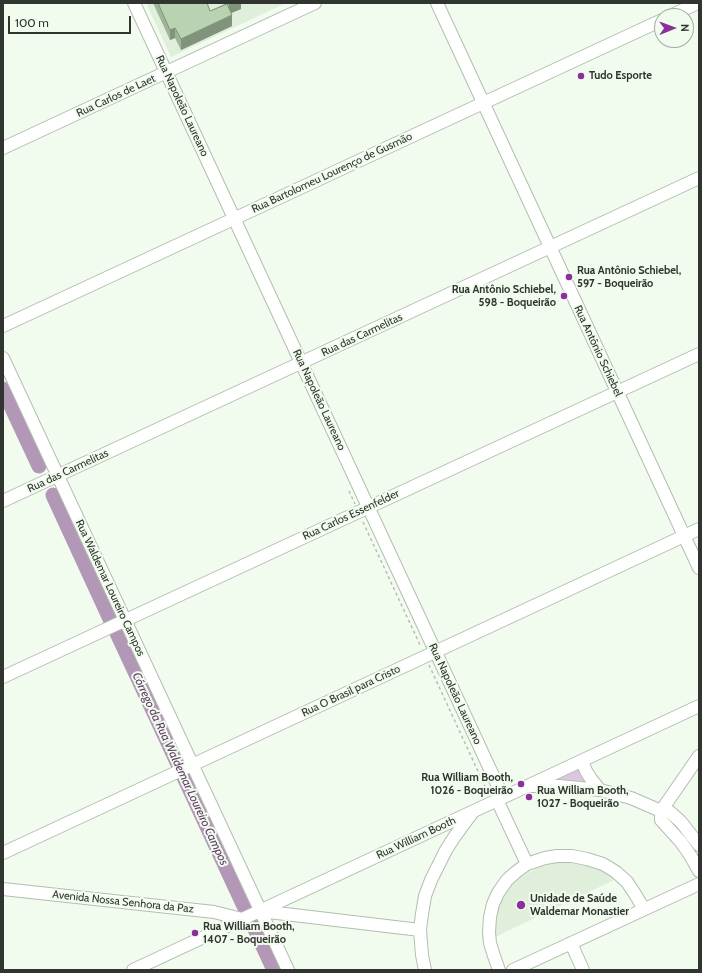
<!DOCTYPE html>
<html>
<head>
<meta charset="utf-8">
<style>
  body { margin:0 }
  #map { position:relative; width:702px; height:973px; overflow:hidden; background:#f1fbee; font-family:Cabin,sans-serif }
  canvas { display:block }
  .frame { position:absolute; inset:0; border:4px solid #313530; pointer-events:none }
  .north { position:absolute; left:654px; top:8px; width:40px; height:40px; box-sizing:border-box; background:#f1fbee; border:1px solid #a4aca2; border-radius:50%; rotate:89deg; font-size:11px; font-weight:700; line-height:16px; text-align:center; color:#313530 }
  .north::after { content:''; display:block; margin:auto; width:14px; height:18px; background:#8b2f9a; clip-path:polygon(50% 0,100% 100%,50% 72%,0 100%) }
  .scale { position:absolute; left:8px; top:16px; width:123px; height:18px; box-sizing:border-box; border:2px solid #313530; border-top:0; padding-left:5px; font-size:12px; line-height:14px; white-space:nowrap; color:#313530; -webkit-text-stroke:3px #f1fbee; paint-order:stroke }
</style>
</head>
<body>
<div id="map">
<canvas width="702" height="973"></canvas>
<div class="frame"></div>
<div class="north">N</div>
<div class="scale">100 m</div>
</div>
<script>
const context = document.querySelector('canvas').getContext('2d');
context.lineJoin = 'round';
function paint(path, color) { context.fillStyle = color; context.fill(path, 'evenodd'); }
const toPath = rows => new Path2D(rows.map(r => 'M' + r).join(''));
function strokePath(path, color, width, dash) { context.strokeStyle = color; context.lineWidth = width; context.lineCap = dash ? 'butt' : 'round'; context.setLineDash(dash || []); context.stroke(path); }
function label(font, color, halo, rows, align = 'center') {
  context.font = font + ' Cabin,sans-serif'; context.lineWidth = 4; context.setLineDash([]); context.textBaseline = 'middle'; context.strokeStyle = halo; context.fillStyle = color; for (const [text, x, y, turn = 0] of rows) {
    context.save(); context.translate(x, y); context.rotate((+turn || 0) * Math.PI / 180); context.textAlign = isNaN(turn) ? turn : align; if (halo) context.strokeText(text, 0, 0); context.fillText(text, 0, 0); context.restore();
  }
}
paint(toPath([
  [146,3,286,3,171,57],
  [570,862,583,864,597,868,605,872,616,879,493,938,493,925,500,899,508,888,518,879,530,872,542,866,556,863]
]), '#e0eedc');
paint(toPath([
  [580,768,590,784,548,782]
]), '#dcc7e0');
strokePath(toPath([
  [3,389,39,466],
  [53,495,111,621],
  [117,633,244,906],
  [254,927,274,970]
]), '#b297b6', 15);
const minor = toPath([
  [134,3,503,797],
  [437,3,699,568],
  [670,16,698,3],
  [3,148,315,3],
  [3,326,662,20],
  [3,358,288,970],
  [3,501,699,178],
  [3,677,699,354],
  [582,761,586,771,591,779,600,790],
  [531,786,559,786,600,790,631,798,661,811,670,812,681,822,699,845],
  [497,800,527,864],
  [661,811,661,820,681,842,690,855,699,871],
  [661,811,699,756],
  [3,853,699,529],
  [3,889,214,912,242,919],
  [260,911,420,930],
  [571,943,583,970],
  [133,970,699,706],
  [425,970,422,955,420,930,422,914,425,896,431,880,446,850,455,836,472,813],
  [499,970,494,956,490,943,489,932,490,917,493,904,498,893,507,880,516,872,527,864,545,858,557,856,572,856,587,859,603,864,616,872,627,882,635,894,644,909],
  [513,970,699,884]
]);
strokePath(minor, '#b4bdb1', 14);
strokePath(toPath([
  [349,491,355,504],
  [363,522,421,647],
  [429,665,488,793]
]), '#b5bdb3', 1.5, [3, 3]);
strokePath(minor, '#fff', 12);
paint(toPath([
  [153,3,211,3,207,5,210,11,225,4,224,3,241,3,241,9,231,13,232,26,181,50,175,38,170,40]
]), '#9fb598');
paint(toPath([
  [231,3,241,3,241,9,229,14,229,4],
  [232,15,232,26,181,50,181,39],
  [175,28,175,38,170,40,170,30]
]), '#82937c');
const building = toPath([
  [158,3,207,3,210,11,227,4,232,15,181,39,175,28,170,30,158,3]
]);
paint(building, '#b9d2b1');
strokePath(building, '#82937c', 1);
for (const [x, y, r, color] of [
  [581,76,4,"#8b2f9a"],
  [569,277,4,"#8b2f9a"],
  [564,296,4,"#8b2f9a"],
  [521,784,4,"#8b2f9a"],
  [529,797,4,"#8b2f9a"],
  [521,905,5,"#8b2f9a"],
  [195,933,4,"#8b2f9a"]
]) { const dot = new Path2D(); dot.arc(x, y, r, 0, 2 * Math.PI); context.fillStyle = color; context.fill(dot); strokePath(dot, '#f1fbee', 1.5); }
label('bold 11px', '#313530', '#f1fbee', [
  ["Tudo Esporte",589,76],
  ["Rua Antônio Schiebel,",577,271],
  ["597 - Boqueirão",577,284],
  ["Rua Antônio Schiebel,",556,290,"right"],
  ["598 - Boqueirão",556,303,"right"],
  ["Rua William Booth,",513,778,"right"],
  ["1026 - Boqueirão",513,791,"right"],
  ["Rua William Booth,",537,791],
  ["1027 - Boqueirão",537,804],
  ["Unidade de Saúde",530,899],
  ["Waldemar Monastier",530,912],
  ["Rua William Booth,",203,927],
  ["1407 - Boqueirão",203,940]
], 'left');
label('11px', '#313530', '#f1fbee', [
  ["Rua Carlos de Laet",116,96,-25],
  ["Rua Napoleão Laureano",182,106,65],
  ["Rua Bartolomeu Lourenço de Gusmão",332,173,-25],
  ["Rua das Carmelitas",362,335,-25],
  ["Rua Antônio Schiebel",598,351,65],
  ["Rua Napoleão Laureano",319,400,65],
  ["Rua das Carmelitas",68,471,-25],
  ["Rua Carlos Essenfelder",351,515,-25],
  ["Rua Waldemar Loureiro Campos",110,588,65],
  ["Rua O Brasil para Cristo",351,691,-25],
  ["Rua Napoleão Laureano",455,694,65],
  ["Rua William Booth",416,838,-25],
  ["Avenida Nossa Senhora da Paz",123,902,6]
]);
label('italic 12px', '#623d68', '#f1fbee', [
  ["Córrego da Rua Waldemar Loureiro Campos",180,769,65]
]);
</script>
</body>
</html>
